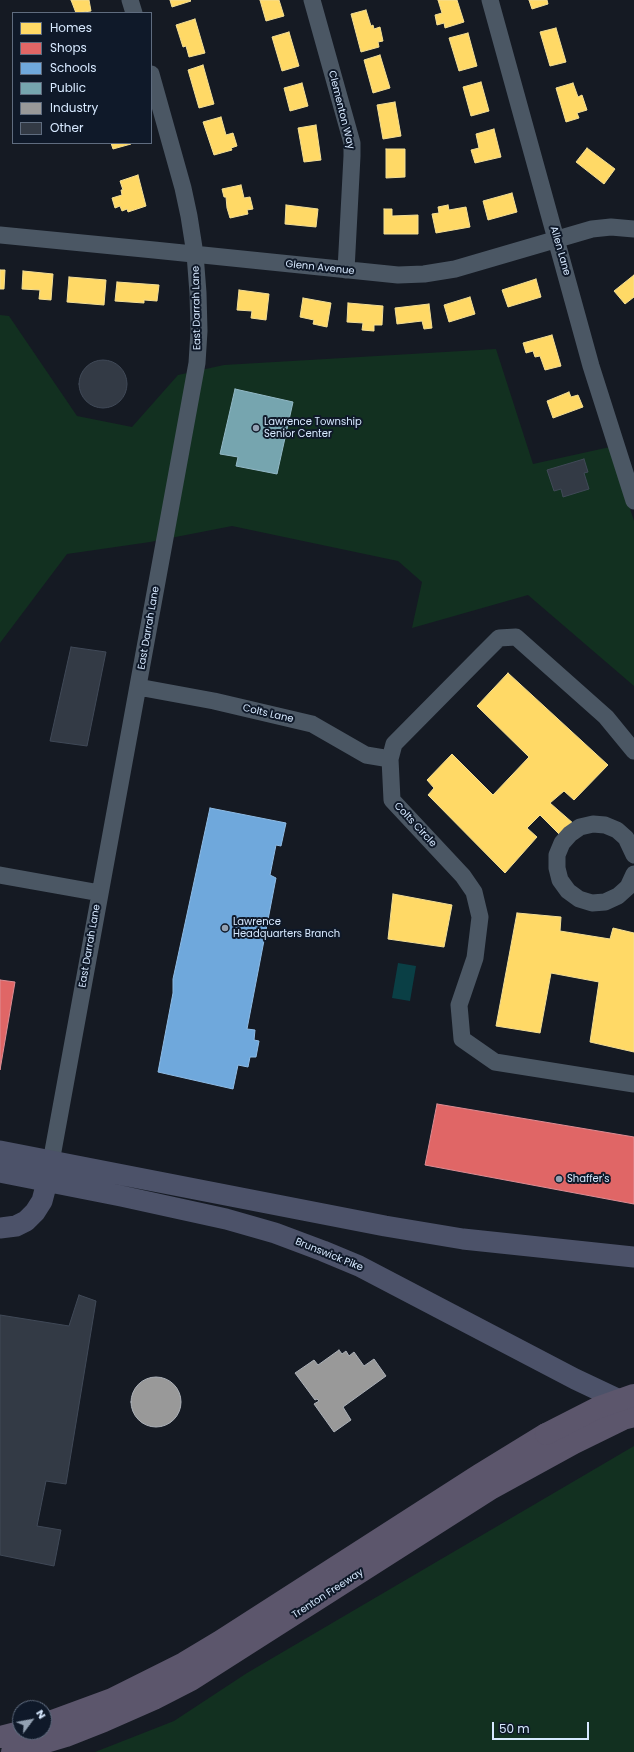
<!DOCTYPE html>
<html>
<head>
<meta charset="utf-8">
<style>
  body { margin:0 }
  #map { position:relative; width:634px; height:1752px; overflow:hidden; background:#151a23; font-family:Poppins,sans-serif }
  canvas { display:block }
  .legend { position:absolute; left:12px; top:12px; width:140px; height:132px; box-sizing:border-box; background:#0f1929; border:1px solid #5f6c7f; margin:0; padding:5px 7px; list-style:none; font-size:12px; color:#d7e9ff }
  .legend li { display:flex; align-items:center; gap:8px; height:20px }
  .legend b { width:20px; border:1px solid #5f6c7f }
  .north { position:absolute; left:12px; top:1700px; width:40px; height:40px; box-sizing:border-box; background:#0f1929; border:1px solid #5f6c7f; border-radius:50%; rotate:58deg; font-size:11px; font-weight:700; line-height:16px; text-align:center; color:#d7e9ff }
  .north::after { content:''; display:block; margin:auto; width:14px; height:18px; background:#93a1b2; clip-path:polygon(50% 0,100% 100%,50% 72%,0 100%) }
  .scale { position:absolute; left:492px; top:1722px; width:97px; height:18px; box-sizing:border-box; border:2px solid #d7e9ff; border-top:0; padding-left:5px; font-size:12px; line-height:14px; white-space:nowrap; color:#d7e9ff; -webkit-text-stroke:3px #0f1929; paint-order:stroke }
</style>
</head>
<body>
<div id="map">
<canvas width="634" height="1752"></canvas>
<ul class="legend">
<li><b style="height:11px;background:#ffd966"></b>Homes</li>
<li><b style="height:11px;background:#e06666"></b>Shops</li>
<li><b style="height:11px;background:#6fa8dc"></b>Schools</li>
<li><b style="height:11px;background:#76a5af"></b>Public</li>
<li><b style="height:11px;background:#999"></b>Industry</li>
<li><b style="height:11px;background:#333a45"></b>Other</li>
</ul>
<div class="north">N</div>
<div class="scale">50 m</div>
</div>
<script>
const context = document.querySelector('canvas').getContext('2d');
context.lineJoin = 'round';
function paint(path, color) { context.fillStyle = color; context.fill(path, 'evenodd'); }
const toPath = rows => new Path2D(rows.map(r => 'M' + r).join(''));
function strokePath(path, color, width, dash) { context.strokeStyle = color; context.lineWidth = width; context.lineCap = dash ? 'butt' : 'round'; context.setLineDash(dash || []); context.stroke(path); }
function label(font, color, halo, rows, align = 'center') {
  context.font = font + ' Poppins,sans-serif'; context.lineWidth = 4; context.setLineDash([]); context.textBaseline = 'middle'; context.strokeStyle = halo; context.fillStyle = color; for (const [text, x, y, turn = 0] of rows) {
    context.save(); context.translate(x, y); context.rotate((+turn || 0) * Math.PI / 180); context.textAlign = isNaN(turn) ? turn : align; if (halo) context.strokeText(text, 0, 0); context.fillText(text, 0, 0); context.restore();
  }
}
paint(toPath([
  [0,315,9,316,77,416,132,427,178,375,224,365,496,349,533,464,610,447,634,521,634,686,528,595,412,628,422,582,398,561,232,526,150,542,67,554,0,643],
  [634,1446,634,1752,95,1752,174,1721,247,1673]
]), '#123020');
paint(toPath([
  [398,963,416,966,410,1001,392,998]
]), '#0a3f45');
const homes = toPath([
  [71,0,89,0,91,11,76,13,71,0],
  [170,0,190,0,191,1,172,7,170,0],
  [260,0,279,0,284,16,266,21,260,0],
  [438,0,457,0,464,22,445,28,444,23,437,25,435,15,442,13,438,0],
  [529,0,547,0,548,4,532,9,529,0],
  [366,10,371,26,373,25,374,29,380,27,383,41,378,42,379,47,361,52,351,14,366,10],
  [195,19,205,53,189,57,186,46,183,47,176,25,195,19],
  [556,28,566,62,550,66,540,32,556,28],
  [289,32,299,66,282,71,272,37,289,32],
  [468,33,477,66,459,71,449,38,468,33],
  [380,55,390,88,373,93,364,60,380,55],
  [203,65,214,104,199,108,188,70,203,65],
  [481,82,489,111,471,116,463,87,481,82],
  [302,83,308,106,290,111,284,88,302,83],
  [573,83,578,97,582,95,587,110,577,113,579,118,566,122,556,88,573,83],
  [395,102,401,136,383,139,377,105,395,102],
  [221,117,226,135,233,133,237,146,231,148,232,150,214,155,203,122,221,117],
  [316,125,321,160,304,162,298,128,316,125],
  [494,129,501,157,475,163,471,150,479,148,476,134,494,129],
  [111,143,131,143,131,144,113,149,111,143],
  [587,148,615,169,604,184,576,162,587,148],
  [386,149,405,149,405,177,386,178,386,149],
  [138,175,146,206,128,212,127,209,122,211,120,206,115,208,112,198,122,195,121,190,123,190,120,181,138,175],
  [241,185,244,198,250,197,253,209,247,210,248,214,230,218,227,208,226,197,224,197,222,189,241,185],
  [512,193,517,212,488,220,483,201,512,193],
  [286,205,318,209,316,227,285,224,286,205],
  [448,205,449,210,466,207,470,227,436,233,432,214,439,213,438,207,448,205],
  [384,209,392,209,392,216,418,215,418,234,384,234,384,209],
  [0,270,5,270,4,289,0,289,0,270],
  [23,271,53,274,51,300,39,299,40,290,22,289,23,271],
  [634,275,634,297,625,304,614,291,634,275],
  [69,277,106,280,104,305,67,302,69,277],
  [536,279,541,297,508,307,502,290,536,279],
  [117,282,159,285,157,301,144,300,144,303,115,301,117,282],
  [239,290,269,294,266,320,251,318,252,311,237,310,239,290],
  [470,297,475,314,449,322,444,305,470,297],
  [303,298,331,303,327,327,313,324,314,320,300,317,303,298],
  [348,303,383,306,382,325,374,325,374,331,362,330,363,323,347,322,348,303],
  [429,304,432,328,424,329,422,321,397,324,395,308,429,304],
  [552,335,561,366,545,370,540,356,535,357,533,351,526,353,523,343,552,335],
  [569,392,571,397,578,395,583,407,553,418,547,401,569,392],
  [508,673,608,765,574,800,564,791,550,803,574,824,562,837,540,815,527,828,537,837,505,873,428,795,434,788,427,780,452,754,493,795,529,757,477,706,508,673],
  [393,894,452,905,444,947,388,939,393,894],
  [517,913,561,917,560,931,610,939,613,928,634,933,634,1052,590,1042,599,982,551,973,540,1033,496,1026,517,913]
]);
paint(homes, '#ffd966');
strokePath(homes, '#f3de94', 1);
const shops = toPath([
  [0,980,15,982,0,1070,0,980],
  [437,1104,634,1137,634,1204,425,1165,437,1104]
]);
paint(shops, '#e06666');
strokePath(shops, '#dd8d94', 1);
const schools = toPath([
  [210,808,286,823,281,846,276,845,270,875,276,878,247,1029,255,1030,254,1040,259,1041,256,1057,250,1057,248,1067,238,1065,233,1089,158,1072,173,993,173,979,210,808]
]);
paint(schools, '#6fa8dc');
strokePath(schools, '#8ebce6', 1);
const public = toPath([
  [235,389,293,402,277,474,236,466,238,457,220,454,235,389]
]);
paint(public, '#76a5af');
strokePath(public, '#93b9c7', 1);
const industry = toPath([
  [339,1350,342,1354,346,1351,349,1356,354,1352,364,1366,374,1359,386,1376,343,1407,351,1420,334,1432,314,1404,319,1401,317,1399,315,1400,295,1373,314,1360,318,1365,339,1350],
  '131 1402a25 25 0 1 1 50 0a25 25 0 1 1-50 0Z'
]);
paint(industry, '#999');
strokePath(industry, '#acb1b8', 1);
const building = toPath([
  '79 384a24 24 0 1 1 48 0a24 24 0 1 1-48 0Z',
  [584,459,588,472,584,473,589,489,563,497,561,489,554,491,547,470,584,459],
  [71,647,106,652,87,746,50,741,71,647],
  [79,1295,96,1301,66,1484,46,1481,37,1526,61,1530,54,1566,0,1555,0,1315,69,1326,79,1295]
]);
paint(building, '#333a45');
strokePath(building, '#404957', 1);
strokePath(toPath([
  [130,0,134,13],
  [312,0,352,143,352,156,346,270],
  [490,0,591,366,634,501],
  [0,235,154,250,398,275,424,274,455,269,592,229,611,227,634,229],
  [138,687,214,701,312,724,366,755,390,759],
  [634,751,606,717,516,637,499,638,482,655,394,744,390,759,392,800,463,876,474,892,480,917,475,958,459,1005,462,1039,495,1062,634,1084],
  [634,855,626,838,617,830,605,825,593,824,580,827,570,834,562,843,557,855,557,868,560,880,568,891,579,899,592,903,605,902,618,896,628,887,634,874],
  [0,875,100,893],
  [49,1173,197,363,199,331,198,293,195,254,189,216,183,188,151,74]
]), '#4b5764', 17);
strokePath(toPath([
  [0,1151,385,1226,463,1239,634,1257],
  [0,1172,121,1196,226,1219,275,1233,323,1251,359,1266,575,1379,632,1406],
  [0,1228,16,1226,26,1221,35,1212,42,1201,47,1182]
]), '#4c5269', 21);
strokePath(toPath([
  [44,1724,112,1699,184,1663,219,1642,479,1475,546,1434],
  [0,1737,20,1732],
  [12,1752,66,1736,104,1721,154,1699,191,1680,492,1488,574,1443,623,1419,634,1416]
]), '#5c566c', 22);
strokePath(toPath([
  [546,1434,597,1408,634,1395]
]), '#5c566c', 22);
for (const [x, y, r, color] of [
  [256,428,4,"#93a1b2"],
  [225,928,4,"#93a1b2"],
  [559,1179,4,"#93a1b2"]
]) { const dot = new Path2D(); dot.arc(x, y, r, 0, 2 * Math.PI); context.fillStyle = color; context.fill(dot); strokePath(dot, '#0f1929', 1.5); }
label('10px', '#d7e9ff', '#0f1929', [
  ["Clementon Way",341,110,76],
  ["Allen Lane",560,251,74],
  ["Glenn Avenue",320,268,6],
  ["East Darrah Lane",197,308,-91],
  ["East Darrah Lane",149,628,-80],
  ["Colts Lane",268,714,13],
  ["Colts Circle",415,825,47],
  ["East Darrah Lane",90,946,-80],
  ["Brunswick Pike",329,1255,22],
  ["Trenton Freeway",328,1594,-33]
]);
label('10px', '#d7e9ff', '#0f1929', [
  ["Lawrence Township",264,422],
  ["Senior Center",264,434],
  ["Lawrence",233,922],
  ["Headquarters Branch",233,934],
  ["Shaffer's",567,1179]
], 'left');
</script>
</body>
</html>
